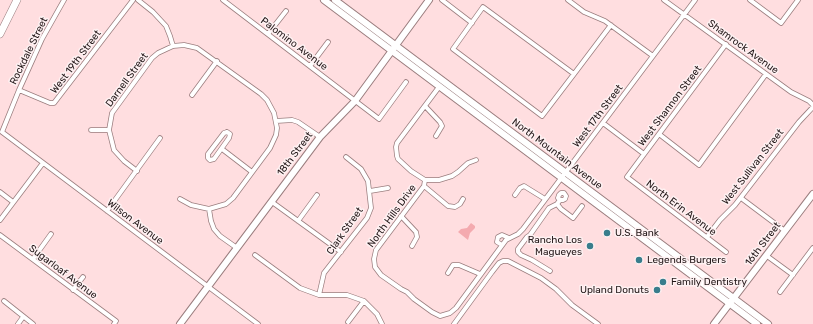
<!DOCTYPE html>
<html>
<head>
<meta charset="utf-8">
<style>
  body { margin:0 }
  canvas { display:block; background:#ffdee0 }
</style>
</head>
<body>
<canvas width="813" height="324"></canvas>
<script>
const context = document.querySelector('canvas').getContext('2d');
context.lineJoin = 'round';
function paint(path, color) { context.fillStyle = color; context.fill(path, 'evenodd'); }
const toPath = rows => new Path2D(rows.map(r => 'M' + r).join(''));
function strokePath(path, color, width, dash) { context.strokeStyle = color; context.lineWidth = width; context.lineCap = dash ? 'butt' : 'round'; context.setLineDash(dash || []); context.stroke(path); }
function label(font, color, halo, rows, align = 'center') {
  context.font = font + ' Rubik,sans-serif'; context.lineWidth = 3; context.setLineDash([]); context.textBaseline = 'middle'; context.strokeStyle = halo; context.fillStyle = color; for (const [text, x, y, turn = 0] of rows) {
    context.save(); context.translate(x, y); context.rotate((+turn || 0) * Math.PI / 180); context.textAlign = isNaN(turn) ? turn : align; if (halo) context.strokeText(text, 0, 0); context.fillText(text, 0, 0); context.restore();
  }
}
paint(toPath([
  [471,223,475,226,475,228,470,233,468,240,458,232,461,229,467,228]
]), '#f4aaaf');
const street = toPath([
  [64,0,42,39,19,90,2,132,258,324],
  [138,0,153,12,166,26,170,36,173,46],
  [223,0,379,119,406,82],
  [442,0,472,23],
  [568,0,584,12,605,21,653,56],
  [664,0,791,92,809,101,813,105],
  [750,0,781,23,798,0],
  [268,34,286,11],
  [310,66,328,42],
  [574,74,483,7,453,49,542,116,574,74,611,25],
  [439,87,397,143,396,147,397,156,398,159,411,171,425,180,424,186,376,250,374,259,375,267,381,275,401,289,407,292,414,299,432,312,440,316,450,313,456,308,506,240,518,234,523,229,695,0],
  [19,90,50,103,54,103,133,0],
  [192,95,217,61],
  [425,106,440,122,442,126,436,136],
  [276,121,292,120,298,122,320,137],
  [603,123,644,154],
  [91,130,109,130],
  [227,132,230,134,229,138,214,159,210,160,208,158,208,154,224,133,227,132],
  [659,134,699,165,766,74],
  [222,149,252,172],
  [137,171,124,161,114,150,109,130,112,113,152,58,158,53,173,46,184,45,197,48,261,94,267,100,274,113,277,128,276,135,270,148,233,198,226,204,209,209,191,205,180,199],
  [425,180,439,180,452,176,458,172,468,163,476,160],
  [424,186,448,206,455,207,460,204,463,199],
  [370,191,388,188],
  [0,192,13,202],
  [515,195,520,188,524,186,545,199],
  [741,198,785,231],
  [272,202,341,252],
  [557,204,561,209,573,218,582,206],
  [557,204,560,200,558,198,559,195,561,193,564,193,566,196,565,199,563,200,560,200],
  [209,209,211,221,214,229,220,236,237,248],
  [107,211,160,138],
  [401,216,416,232,417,237,412,246],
  [0,220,43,163],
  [298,221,317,195],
  [0,235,116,321,114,324],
  [707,237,720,220,735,205,799,122,813,107],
  [502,245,497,242,498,237,502,235,509,238],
  [726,252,627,177,726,44],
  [255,255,300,288,319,295,347,295,364,301,377,314,382,324],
  [767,256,793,275],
  [33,259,51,234],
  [550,271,532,260,521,255,518,252,518,249,527,237,530,235,549,208,557,204],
  [448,273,453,265,459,265,480,274],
  [73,290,83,277],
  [780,292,813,248],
  [319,295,324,273,367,218,371,208,368,181,361,169,346,157],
  [4,301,33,324],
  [348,322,364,301],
  [18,324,23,317],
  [454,324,492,272,499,263,503,261,508,261,541,278,556,289,572,305,598,324]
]);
const secondary = toPath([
  [180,324,320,137,355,101,429,0]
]);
const primary = toPath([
  [324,0,757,324],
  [335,0,768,324],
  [714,324,813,194]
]);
const highway = toPath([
  [0,34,17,0]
]);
strokePath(street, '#9b7e7f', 5.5);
strokePath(secondary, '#9b7e7f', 8);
strokePath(primary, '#9b7e7f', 8);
strokePath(highway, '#9b7e7f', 8);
strokePath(street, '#fff', 4);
strokePath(secondary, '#fff', 6);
strokePath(primary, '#fff', 6);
strokePath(highway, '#fff', 7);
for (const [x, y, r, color] of [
  [607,233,4,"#397d8c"],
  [590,246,4,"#397d8c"],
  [639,260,4,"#397d8c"],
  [663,282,4,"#397d8c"],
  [657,290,4,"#397d8c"]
]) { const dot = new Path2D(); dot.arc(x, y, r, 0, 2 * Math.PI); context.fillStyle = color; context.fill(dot); strokePath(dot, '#fef1f2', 1.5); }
label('10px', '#211617', '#fef1f2', [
  ["Palomino Avenue",294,44,37],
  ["Shamrock Avenue",743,47,36],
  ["Rockdale Street",29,51,-64],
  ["West 19th Street",76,62,-53],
  ["Darnell Street",127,80,-54],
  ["West Shannon Street",670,106,-53],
  ["West 17th Street",598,116,-53],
  ["18th Street",295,154,-53],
  ["North Mountain Avenue",557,154,37],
  ["West Sullivan Street",753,167,-52],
  ["North Erin Avenue",681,208,37],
  ["North Hills Drive",392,216,-54],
  ["Wilson Avenue",135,222,37],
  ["Clark Street",345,231,-55],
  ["16th Street",763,244,-53],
  ["Sugarloaf Avenue",63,272,37]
]);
label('10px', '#211617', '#fef1f2', [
  ["U.S. Bank",615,233],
  ["Rancho Los",582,240,"right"],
  ["Magueyes",582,252,"right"],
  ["Legends Burgers",647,260],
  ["Family Dentistry",671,282],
  ["Upland Donuts",649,290,"right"]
], 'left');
</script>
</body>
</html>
